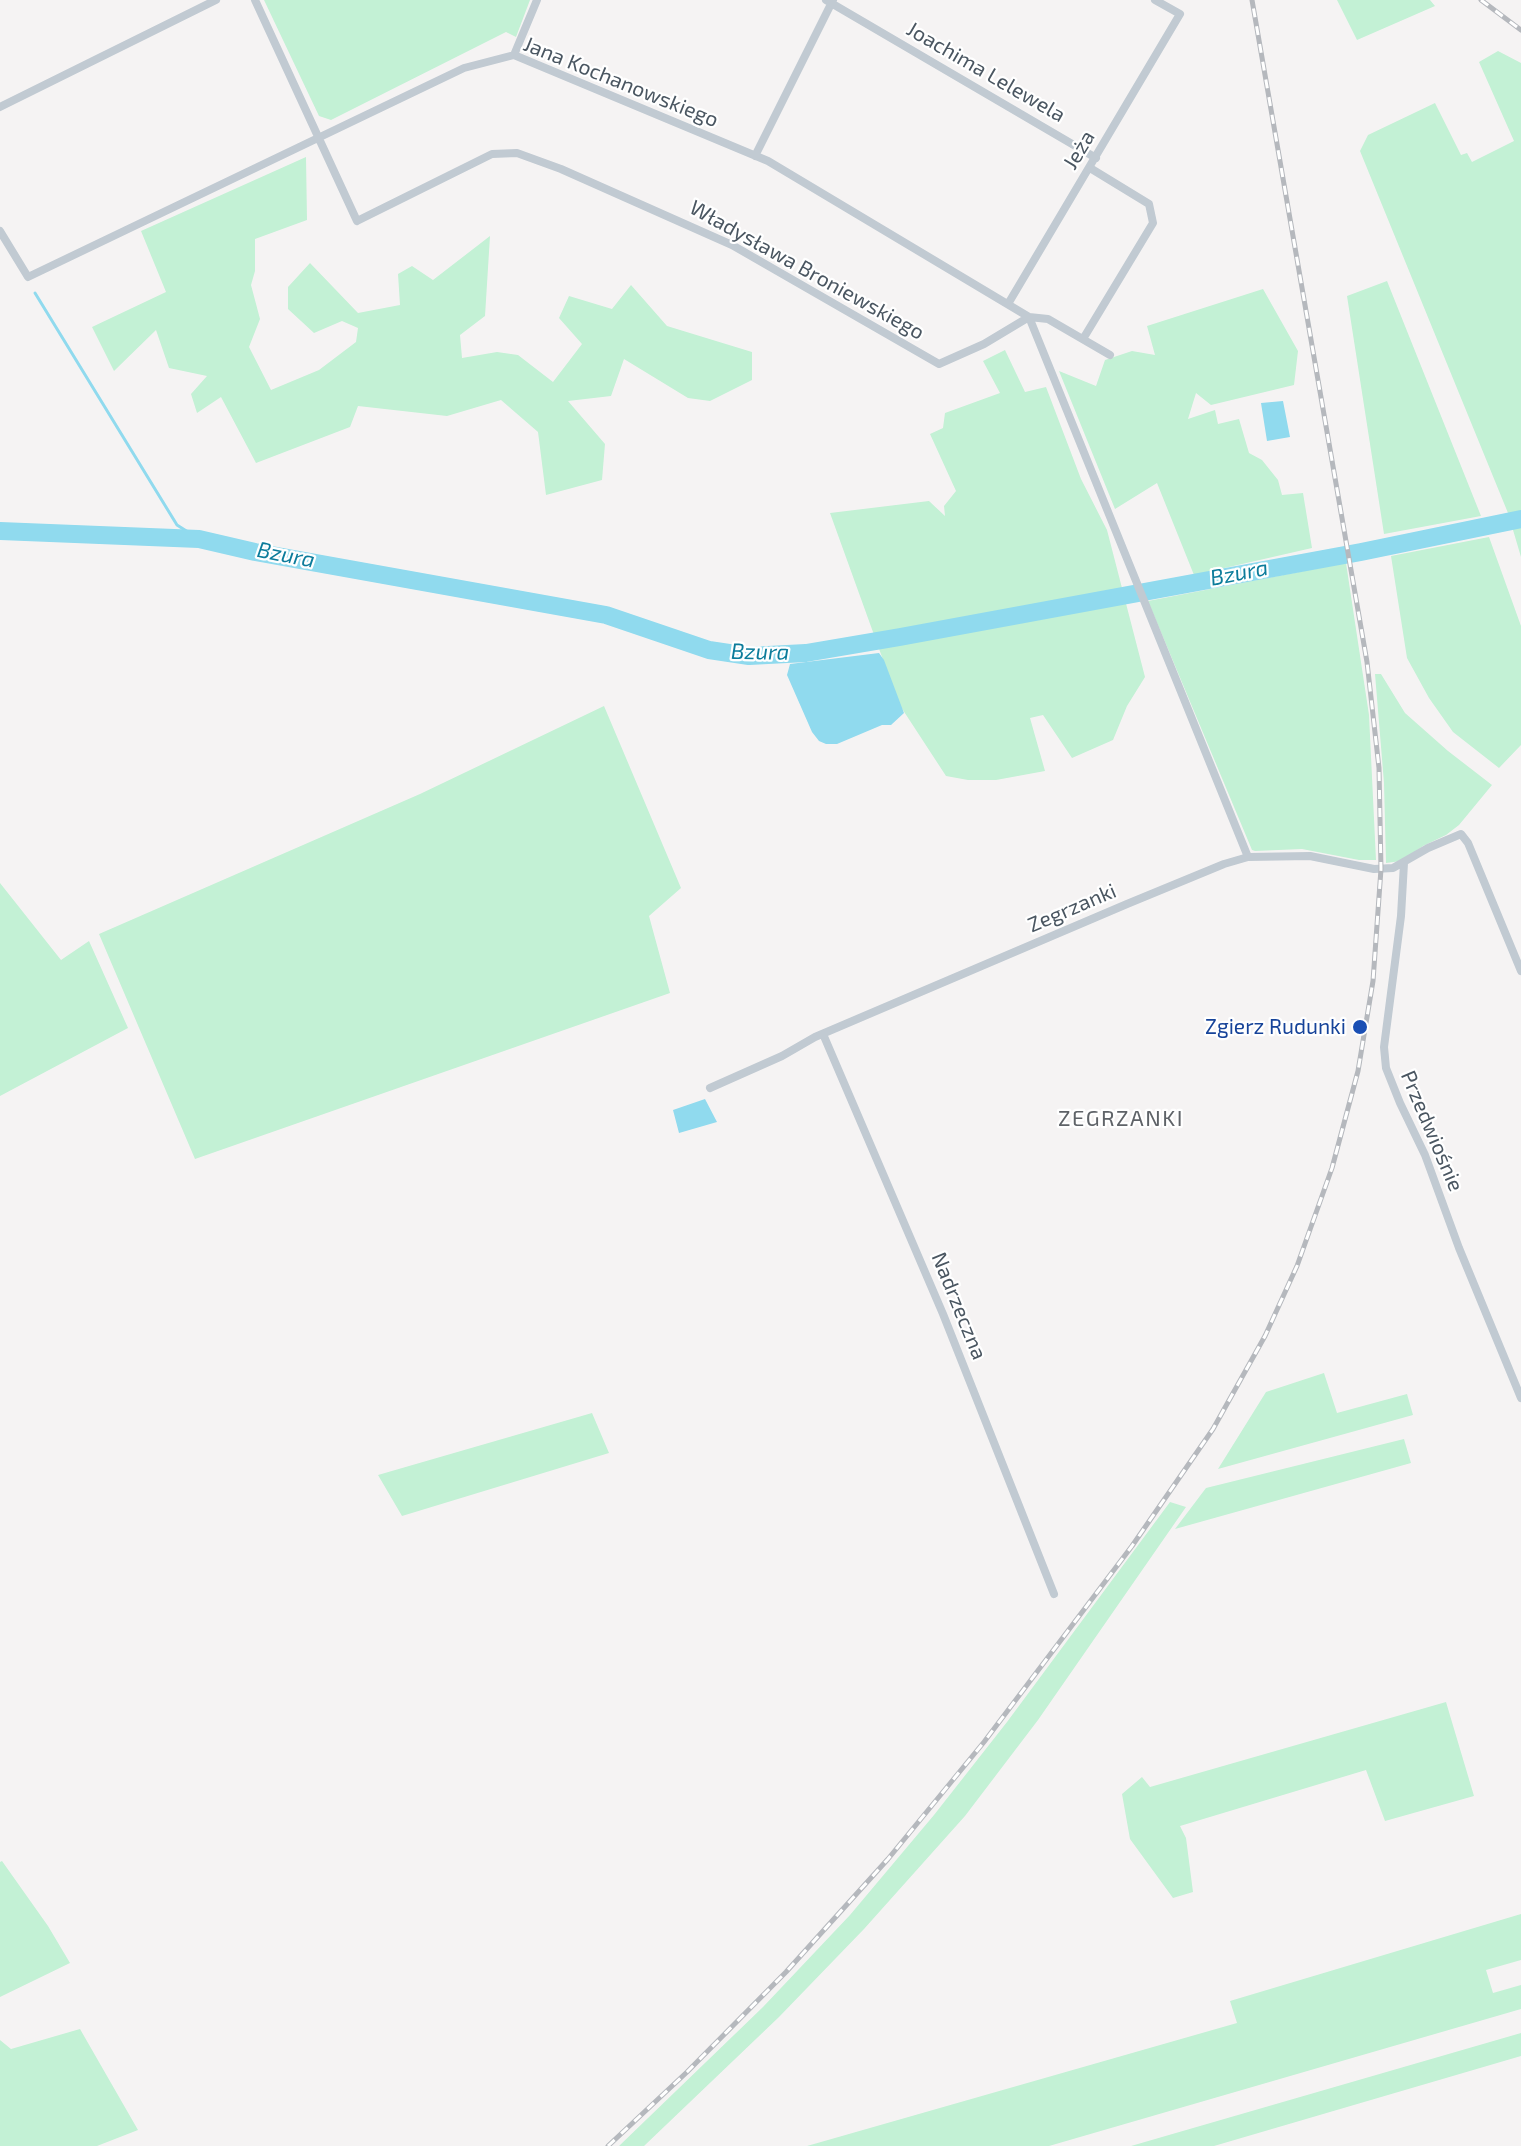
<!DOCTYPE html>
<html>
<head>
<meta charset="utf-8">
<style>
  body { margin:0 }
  canvas { display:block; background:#f5f3f3 }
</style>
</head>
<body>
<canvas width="1521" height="2146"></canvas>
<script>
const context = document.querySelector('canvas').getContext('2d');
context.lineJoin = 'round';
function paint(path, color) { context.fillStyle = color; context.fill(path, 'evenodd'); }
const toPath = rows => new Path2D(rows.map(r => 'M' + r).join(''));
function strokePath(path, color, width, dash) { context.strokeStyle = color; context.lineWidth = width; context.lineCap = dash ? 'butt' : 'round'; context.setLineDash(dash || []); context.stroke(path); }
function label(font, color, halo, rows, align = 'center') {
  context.font = font + ' "Exo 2",sans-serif'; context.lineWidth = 4.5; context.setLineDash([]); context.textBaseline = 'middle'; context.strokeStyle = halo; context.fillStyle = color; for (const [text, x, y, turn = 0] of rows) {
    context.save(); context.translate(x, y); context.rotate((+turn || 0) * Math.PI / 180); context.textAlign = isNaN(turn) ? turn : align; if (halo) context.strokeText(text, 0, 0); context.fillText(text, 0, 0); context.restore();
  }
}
paint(toPath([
  [264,0,530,0,516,37,506,32,331,120,319,116],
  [1337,0,1430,0,1435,6,1357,40],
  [1498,51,1521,63,1521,557,1508,513,1360,151,1368,135,1435,103,1461,155,1467,153,1472,162,1514,141,1479,62],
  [306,157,307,220,255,239,255,271,251,285,260,319,249,347,271,390,319,370,356,342,358,328,342,321,314,333,288,309,288,287,310,263,358,313,400,305,398,274,412,266,433,280,490,236,485,316,460,335,462,358,497,352,518,355,553,382,582,344,559,318,569,296,612,309,631,285,667,326,752,352,752,380,710,401,688,398,624,359,611,396,568,401,605,444,602,480,546,495,538,432,501,400,447,416,358,406,350,427,256,463,221,397,197,413,191,394,207,376,169,368,156,330,114,371,92,327,166,292,141,231],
  [1387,281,1481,516,1384,534,1347,296],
  [1263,289,1298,351,1294,385,1211,405,1196,393,1188,419,1215,410,1218,424,1239,419,1249,453,1262,460,1278,480,1282,495,1303,493,1312,548,1194,575,1157,483,1115,509,1059,371,1096,386,1105,360,1132,351,1155,355,1147,326],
  [1005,350,1025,392,1046,387,1081,479,1107,530,1145,677,1127,706,1113,740,1072,758,1043,715,1030,718,1045,771,996,780,968,780,946,776,899,704,830,513,929,501,945,516,944,506,956,491,930,434,943,428,945,413,1000,393,983,361],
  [1489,537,1521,626,1521,745,1499,768,1453,732,1429,698,1407,658,1391,556],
  [1346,563,1369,715,1376,860,1359,860,1302,849,1255,851,1252,850,1148,601],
  [1375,674,1381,674,1405,713,1448,751,1492,785,1459,825,1446,835,1423,846,1401,861,1386,863,1384,783],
  [604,706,681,888,649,916,670,993,195,1159,99,934,420,794],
  [0,883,61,960,89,941,128,1028,0,1096],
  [1324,1373,1337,1413,1407,1394,1413,1415,1218,1469,1266,1392],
  [592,1413,609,1453,402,1516,378,1475],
  [1404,1439,1411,1463,1175,1529,1206,1488],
  [1170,1502,1186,1507,1038,1720,965,1816,864,1929,779,2017,644,2146,619,2146,763,2007,850,1915,934,1815,1007,1722],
  [1446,1702,1474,1796,1385,1821,1366,1770,1180,1826,1186,1838,1193,1892,1173,1898,1130,1839,1122,1794,1142,1777,1150,1787],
  [2,1861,48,1926,70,1963,0,1997,0,1862],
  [1521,1914,1521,1960,1486,1970,1493,1993,1521,1985,1521,2009,1049,2146,807,2146,1237,2023,1230,2001],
  [80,2029,138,2130,97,2146,0,2146,0,2040,11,2049],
  [1521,2033,1521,2056,1214,2146,1131,2146]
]), '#c3f1d5');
paint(toPath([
  [1283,401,1290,437,1267,441,1261,403],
  [879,653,884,660,904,713,891,725,882,725,837,744,826,744,819,741,812,732,787,675,790,664],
  [705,1099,717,1122,679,1133,673,1110]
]), '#90daee');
strokePath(toPath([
  [35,293,177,525,199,539]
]), '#90daee', 3);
strokePath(toPath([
  [0,531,199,539,255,552,606,615,709,650,749,656,806,653,900,637,1361,552,1521,519]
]), '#90daee', 18);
strokePath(toPath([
  [255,0,357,221,492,154,517,153,561,169,732,245,939,364,984,344,1029,317,1248,857],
  [826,0,1096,158],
  [514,55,537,0],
  [0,107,216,0],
  [755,156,833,0],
  [0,231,28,277,464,68,514,55,768,161,1029,317,1048,319,1110,355],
  [1008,304,1180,14,1155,0],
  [1083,339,1153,223,1149,204,1090,168],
  [1404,863,1401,916,1384,1047,1386,1068,1400,1103,1425,1155,1459,1248,1521,1398],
  [823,1034,943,1314,1054,1594],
  [710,1088,782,1056,815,1037,1127,904,1224,864,1248,857,1310,856,1374,869,1393,868,1428,848,1461,834,1468,843,1521,971]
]), '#c1cad2', 8);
const rail = toPath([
  [1481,0,1521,30],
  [608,2146,687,2072,786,1972,888,1859,984,1742,1132,1546,1213,1429,1265,1336,1297,1266,1332,1168,1358,1071,1373,981,1381,869,1379,768,1367,662,1252,0]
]);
strokePath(rail, '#b5b8bd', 5);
strokePath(rail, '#fff', 3, [9]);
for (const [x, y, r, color] of [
  [1360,1027,8,"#1a4fb4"]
]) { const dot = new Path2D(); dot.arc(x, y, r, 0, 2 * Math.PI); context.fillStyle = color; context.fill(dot); strokePath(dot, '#fff', 2); }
label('21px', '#4a5661', '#fff', [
  ["Joachima Lelewela",986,72,30],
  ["Jana Kochanowskiego",621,82,22],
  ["Jeża",1079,150,-59],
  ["Władysława Broniewskiego",807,270,29],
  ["Zegrzanki",1072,908,-23],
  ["Przedwiośnie",1432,1131,67],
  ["Nadrzeczna",959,1306,68]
]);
label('21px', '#164399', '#fff', [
  ["Zgierz Rudunki",1346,1027]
], 'right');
label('italic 22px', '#0c7c9b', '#fff', [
  ["Bzura",286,555,11],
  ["Bzura",1239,573,-11],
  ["Bzura",760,652,1]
]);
context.letterSpacing = '1.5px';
label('22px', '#5f6368', '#fff', [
  ["ZEGRZANKI",1121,1119]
]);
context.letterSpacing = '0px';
</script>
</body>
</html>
